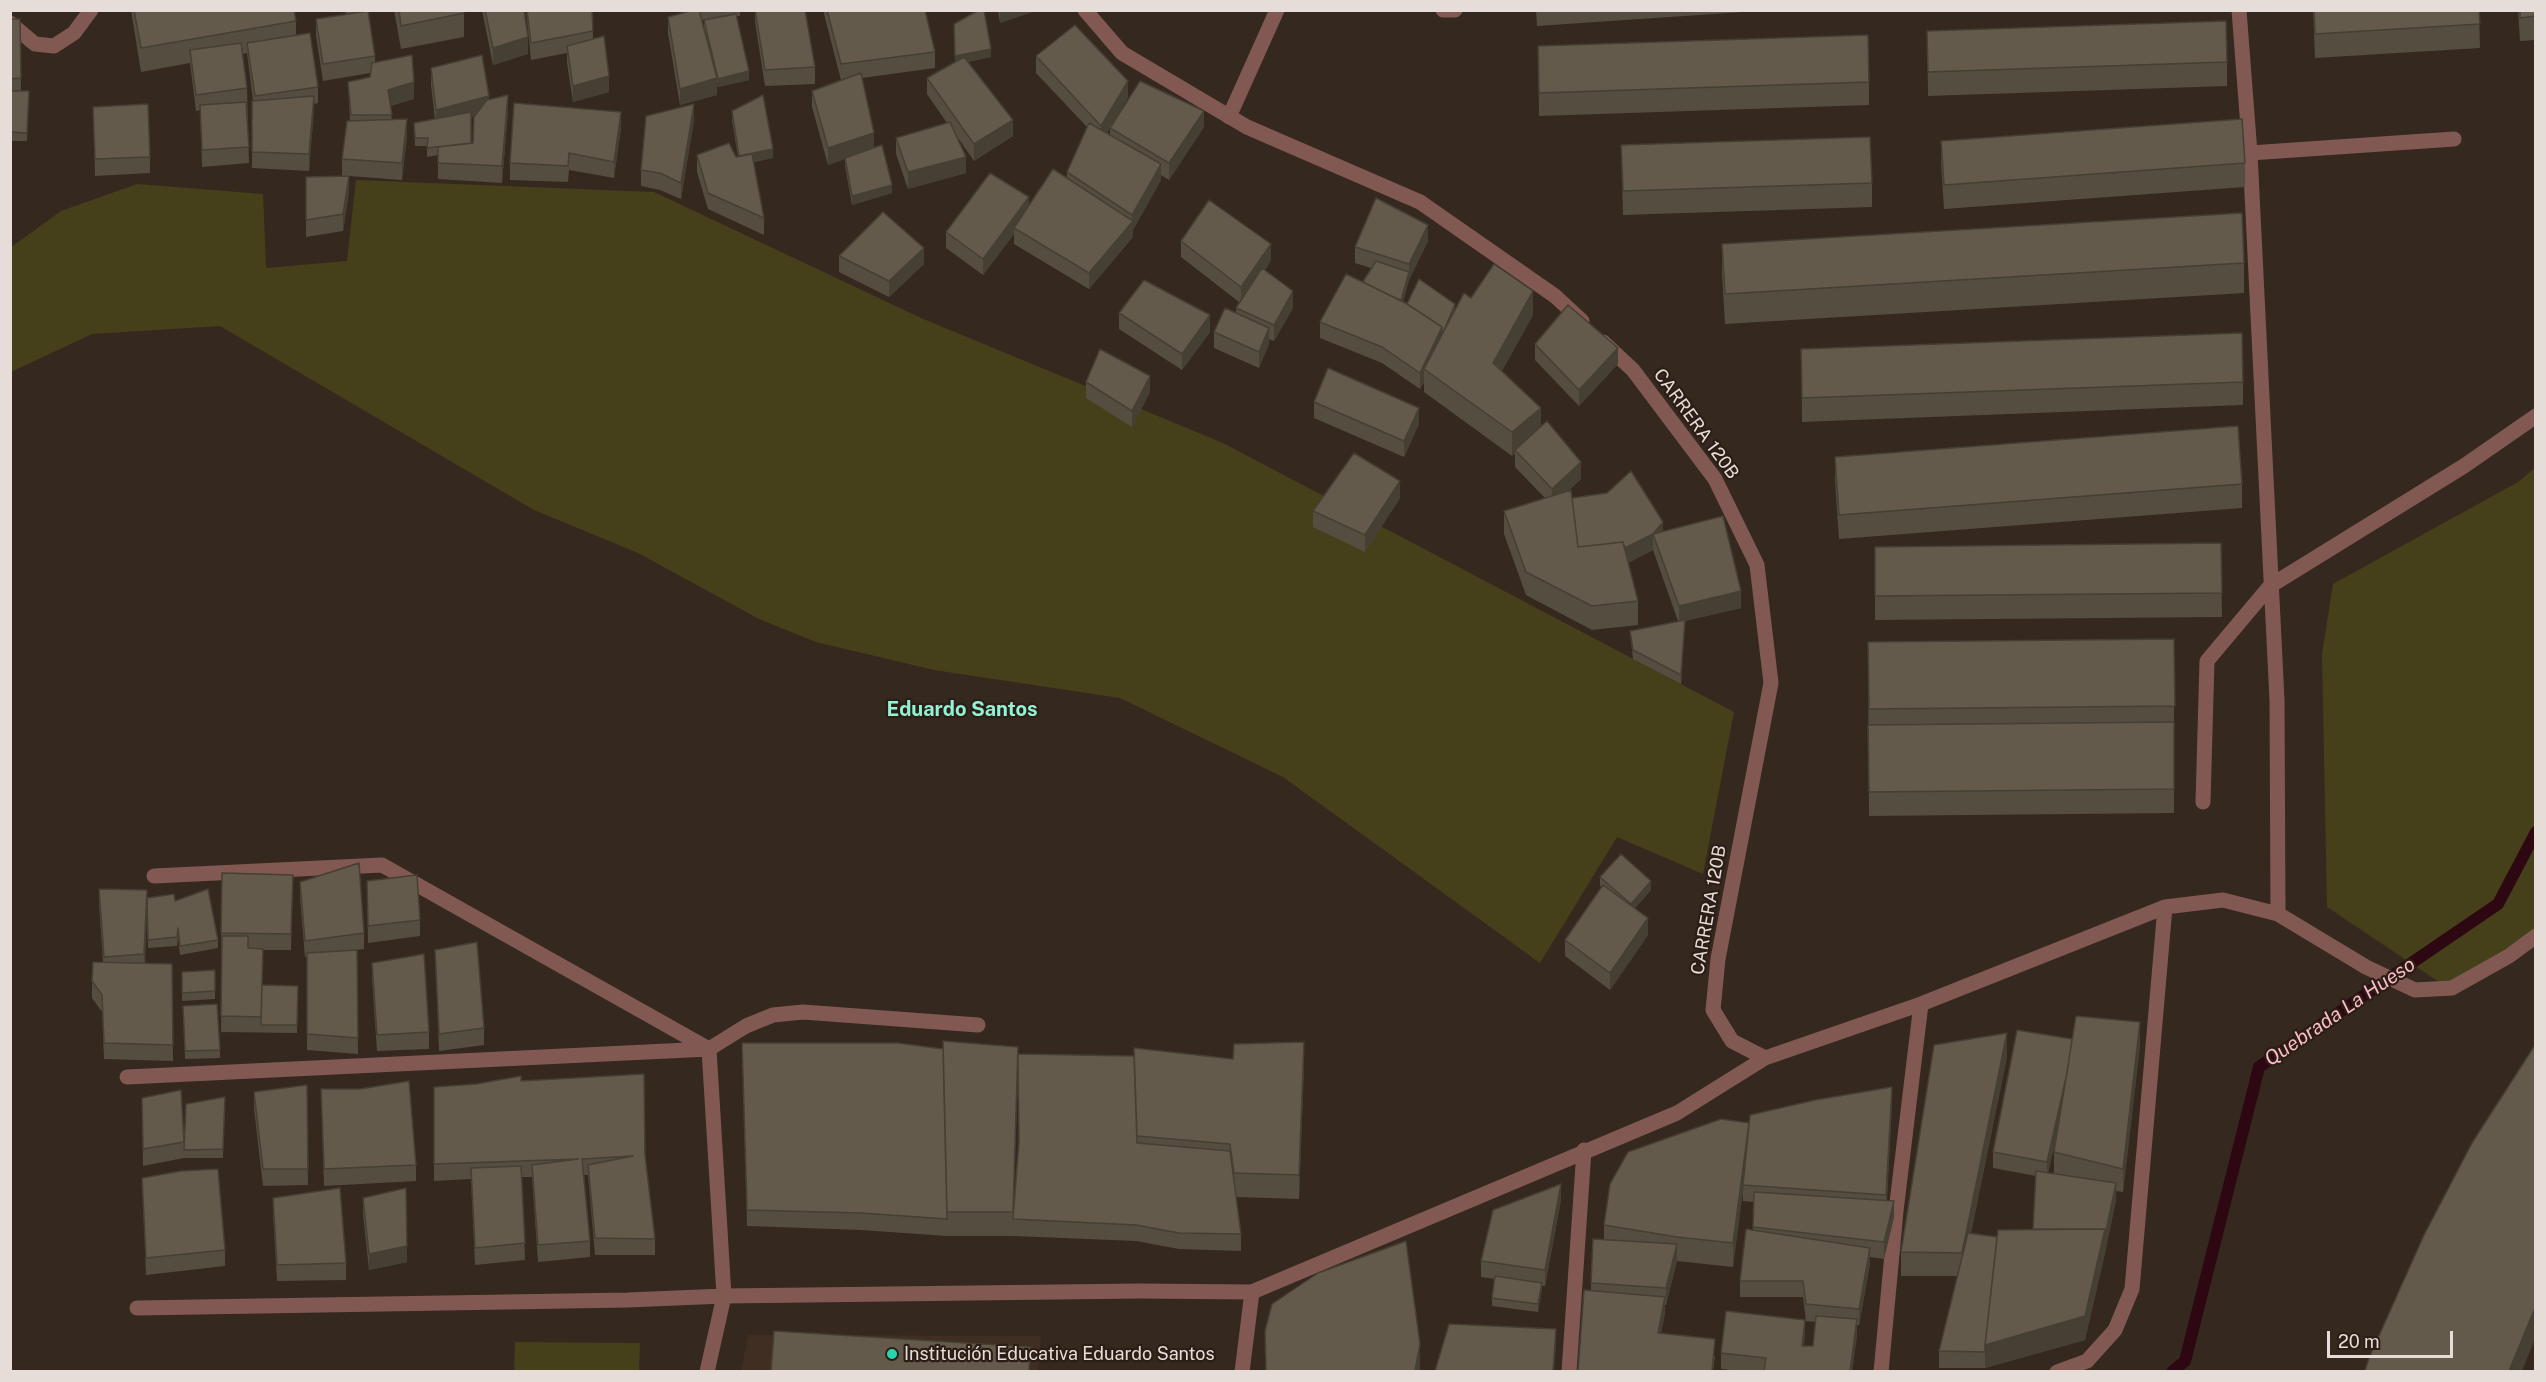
<!DOCTYPE html>
<html>
<head>
<meta charset="utf-8">
<style>
  body { margin:0 }
  #map { position:relative; width:2546px; height:1382px; overflow:hidden; background:#35281f; font-family:"Public Sans",sans-serif }
  canvas { display:block }
  .frame { position:absolute; inset:0; border:12px solid #e7ddd8; pointer-events:none }
  .scale { position:absolute; left:2327px; top:1331px; width:126px; height:27px; box-sizing:border-box; border:3px solid #e7ddd8; border-top:0; padding-left:8px; font-size:18px; line-height:21px; white-space:nowrap; color:#e7ddd8; -webkit-text-stroke:4px #2b1e16; paint-order:stroke }
</style>
</head>
<body>
<div id="map">
<canvas width="2546" height="1382"></canvas>
<div class="frame"></div>
<div class="scale">20 m</div>
</div>
<script>
const context = document.querySelector('canvas').getContext('2d');
context.lineJoin = 'round';
function paint(path, color) { context.fillStyle = color; context.fill(path, 'evenodd'); }
const toPath = rows => new Path2D(rows.map(r => 'M' + r).join(''));
function strokePath(path, color, width, dash) { context.strokeStyle = color; context.lineWidth = width; context.lineCap = dash ? 'butt' : 'round'; context.setLineDash(dash || []); context.stroke(path); }
function label(font, color, halo, rows, align = 'center') {
  context.font = font + ' "Public Sans",sans-serif'; context.lineWidth = 4.5; context.setLineDash([]); context.textBaseline = 'middle'; context.strokeStyle = halo; context.fillStyle = color; for (const [text, x, y, turn = 0] of rows) {
    context.save(); context.translate(x, y); context.rotate((+turn || 0) * Math.PI / 180); context.textAlign = isNaN(turn) ? turn : align; if (halo) context.strokeText(text, 0, 0); context.fillText(text, 0, 0); context.restore();
  }
}
paint(toPath([
  [748,1335,1041,1336,1038,1371,741,1372]
]), '#412e22');
paint(toPath([
  [356,180,654,192,921,318,1223,443,1734,712,1703,874,1617,837,1540,963,1283,777,1120,698,934,670,816,642,759,619,638,553,534,510,220,326,92,334,11,372,10,248,61,211,137,184,263,194,266,268,347,261],
  [2535,468,2535,947,2454,992,2327,907,2322,654,2333,584,2518,482],
  [515,1342,640,1343,639,1371,514,1371]
]), '#46401a');
strokePath(toPath([
  [2172,1372,2185,1361,2259,1067,2498,904,2536,832]
]), '#2d0712', 12);
strokePath(toPath([
  [1085,10,1122,53,1247,127,1420,202,1555,296,1582,321],
  [1443,10,1455,10],
  [2239,10,2250,153,2277,700,2278,914],
  [10,23,35,44,54,46,74,33,91,10],
  [1229,117,1277,10],
  [2250,153,2454,139],
  [1603,342,1633,370,1715,479,1757,565,1771,683,1718,959,1713,1010,1732,1041,1765,1058],
  [2203,802,2207,661,2270,586,2464,466,2536,416],
  [154,876,382,865,709,1049],
  [127,1077,709,1049,746,1026,773,1015,803,1012,978,1025],
  [137,1308,628,1300,724,1296,1139,1291,1252,1292,1677,1113,1765,1058,1921,1004,2165,907,2223,900,2278,914,2366,967,2415,990,2452,988,2509,956,2536,936],
  [707,1372,724,1296,709,1049],
  [1242,1372,1252,1292],
  [1569,1372,1584,1150],
  [1881,1372,1896,1211,1921,1004],
  [2057,1372,2087,1361,2115,1330,2132,1289,2165,907]
]), '#825952', 15);
paint(toPath([
  [131,10,294,10,296,21,296,35,318,87,318,103,314,104,309,171,252,168,252,101,253,101,247,53,242,54,247,88,249,163,202,167,200,110,196,111,190,63,141,72],
  [345,10,362,10,375,56,375,62,414,99,390,106,392,120,407,136,402,180,349,176,349,192,343,231,306,237,306,177,347,176,342,176,342,159,350,121,348,82,370,77,370,73,323,81,316,36,316,19,346,15],
  [394,10,464,10,464,37,401,49],
  [482,10,524,10,528,54,493,65],
  [526,10,592,10,593,39,609,92,573,102,567,63,567,53,531,60],
  [692,10,740,10,740,16,736,16,749,80,718,87,717,81,717,95,680,105,668,33,668,17],
  [714,18,704,20,704,28,702,20],
  [755,10,805,10,815,67,815,84,765,86,755,22],
  [823,10,925,10,935,52,935,68,862,78,874,147,892,193,852,205,845,166,845,159,828,165,812,107,812,91,841,80],
  [998,10,1038,10,1000,23],
  [1536,10,1773,10,1537,26],
  [2313,10,2479,10,2480,48,2315,58],
  [2518,10,2535,10,2535,40,2520,41],
  [10,19,20,19,21,91,29,91,27,141,10,141],
  [1927,31,2227,62,2227,86,1928,96],
  [954,33,991,57,968,62,1013,136,974,161,958,138,966,173,908,189,896,154,896,138,947,123,927,94,927,78,955,62],
  [1538,46,1869,82,1869,105,1539,116],
  [1036,56,1128,97,1107,133,1110,135,1110,128,1204,127,1169,180,1161,175,1161,180,1133,230,1133,237,1089,289,1014,244,1014,234,983,275,946,248,946,232,1029,206,1067,179,1067,172,1087,127,1036,73],
  [431,68,489,100,508,111,502,183,438,179,438,155,427,157,427,146,415,146,414,123,435,119,431,85],
  [474,116,473,143,471,143,471,117],
  [93,107,150,157,150,173,95,176],
  [732,111,773,158,753,162,764,218,764,235,708,209,697,172,697,155,738,157,732,120],
  [694,120,681,199,660,190,641,186,641,170],
  [621,128,614,178,569,170,568,182,510,180,510,163],
  [1941,141,2245,163,2245,187,1944,209,1941,164],
  [1621,145,1872,183,1872,207,1623,215],
  [1181,241,1271,260,1265,270,1293,308,1274,341,1269,339,1269,344,1259,368,1214,348,1214,332,1236,313,1236,308,1239,302,1181,257],
  [1428,241,1409,280,1403,302,1407,304,1455,311,1471,298,1533,315,1502,371,1541,427,1581,479,1567,492,1572,498,1663,531,1741,608,1685,621,1681,684,1633,659,1630,631,1678,621,1653,550,1628,563,1638,601,1638,625,1592,630,1526,595,1504,534,1504,511,1545,498,1515,467,1515,453,1512,456,1424,392,1424,382,1420,389,1382,363,1320,338,1320,322,1362,282,1371,268,1355,263,1355,247],
  [1722,244,2244,263,2244,293,1725,324,1722,274],
  [839,256,924,264,889,297,839,272],
  [1119,313,1210,332,1182,370,1119,329],
  [1535,344,1618,364,1579,406,1535,360],
  [1801,349,2243,382,2243,405,1802,422],
  [1086,382,1150,392,1132,427,1086,398],
  [1314,402,1419,424,1404,457,1314,418],
  [1835,457,2242,484,2242,508,1839,539,1835,481],
  [1400,498,1365,552,1313,527,1313,511],
  [2221,543,2222,617,1875,620,1875,547],
  [2174,639,2174,813,1869,816,1868,642],
  [293,875,291,950,263,950,262,985,298,986,297,1033,221,1032,222,949,221,949,221,933],
  [1600,877,1651,890,1635,908,1648,935,1610,990,1565,956,1565,940,1602,887,1600,886],
  [367,881,420,920,420,936,368,943],
  [300,882,364,933,364,949,357,950,358,1054,307,1050,307,957,305,957,300,898],
  [99,889,147,898,175,901,218,940,218,948,180,955,178,937,177,946,148,948,147,907,145,963,172,964,173,1061,104,1059,102,1012,92,998,92,981,103,962,99,905],
  [435,950,484,1028,484,1045,439,1051],
  [372,963,429,1032,429,1049,377,1051,372,979],
  [215,970,215,999,182,1001,182,972],
  [183,1006,220,1050,220,1058,185,1059],
  [2072,1039,2140,1046,2123,1192,2116,1191,2116,1200,2105,1253,2085,1340,1985,1368,1939,1368,1939,1351,1958,1276,1901,1276,1901,1252,2007,1057,1971,1233,1997,1237,2033,1229,2036,1176,1993,1168,1993,1152],
  [2056,1139,2054,1152,2054,1174,2048,1173],
  [742,1043,943,1049,1018,1054,1233,1059,1304,1066,1299,1199,1236,1197,1241,1234,1241,1251,1179,1249,1136,1241,1013,1236,947,1236,861,1230,747,1226],
  [1018,1071,1019,1144,1013,1210],
  [521,1081,645,1155,655,1239,655,1255,595,1255,588,1175,584,1175,590,1241,590,1257,538,1262,532,1177,522,1177,525,1260,475,1265,471,1179,434,1181,434,1087],
  [307,1085,308,1185,263,1186,254,1109,254,1092],
  [321,1089,416,1165,416,1181,324,1186],
  [225,1097,223,1158,184,1158,143,1166,142,1098,184,1142],
  [1892,1104,1887,1200,1894,1217,1884,1259,1870,1257,1870,1264,1859,1325,1857,1325,1857,1335,1852,1371,1739,1371,1721,1369,1721,1353,1805,1336,1803,1346,1813,1346,1816,1322,1806,1321,1803,1297,1740,1297,1740,1281,1753,1230,1754,1202,1743,1201,1743,1188,1733,1267,1677,1261,1666,1305,1665,1305,1665,1313,1661,1333,1715,1356,1713,1371,1578,1371,1591,1291,1591,1283,1604,1239,1604,1225,1749,1123],
  [142,1178,225,1250,225,1266,146,1275],
  [273,1198,346,1263,346,1280,277,1281,273,1214],
  [363,1198,407,1262,369,1270,363,1214],
  [1561,1200,1545,1286,1542,1286,1538,1312,1492,1306,1492,1298,1495,1279,1481,1277,1481,1261]
]), '#554d40');
paint(toPath([
  [1000,10,1038,10,1000,23],
  [528,37,528,54,493,65,493,48],
  [991,49,991,57,955,64,955,56],
  [749,71,749,80,718,87,718,79],
  [609,76,609,92,573,102,573,86],
  [717,78,717,95,680,105,680,89],
  [1128,81,1128,97,1101,143,1101,126],
  [414,82,414,99,388,106,388,90],
  [508,95,508,111,502,183,502,166],
  [314,96,314,113,309,171,309,154],
  [489,96,489,112,436,126,436,110],
  [694,104,694,120,681,199,681,183],
  [1204,111,1204,127,1169,180,1169,163],
  [621,112,621,128,614,178,614,162],
  [407,119,407,136,402,180,402,163],
  [1013,120,1013,136,974,161,974,144],
  [874,133,874,149,828,165,828,148],
  [773,149,773,158,739,166,739,157],
  [966,157,966,173,908,189,908,172],
  [1161,164,1161,180,1133,230,1133,237,1089,289,1089,273,1132,222,1132,215],
  [349,176,349,192,343,231,343,214],
  [892,185,892,193,852,205,852,196],
  [1029,197,1029,214,1014,228,1014,234,983,275,983,259],
  [1428,225,1428,241,1409,280,1399,315,1399,307,1409,272,1409,264],
  [1271,244,1271,260,1241,304,1241,287],
  [924,248,924,264,889,297,889,281],
  [1293,291,1293,308,1274,341,1274,325],
  [1533,291,1533,315,1493,387,1493,363],
  [1455,304,1455,313,1424,369,1424,382,1420,389,1420,373,1442,327],
  [1210,315,1210,332,1182,370,1182,354],
  [1269,328,1269,344,1259,368,1259,352],
  [1618,348,1618,364,1579,406,1579,390],
  [1150,376,1150,392,1132,427,1132,411],
  [1419,408,1419,424,1404,457,1404,441],
  [1541,408,1541,432,1515,450,1515,453,1512,456,1512,432],
  [1581,462,1581,479,1552,506,1552,489],
  [1400,481,1400,498,1365,552,1365,535],
  [1663,522,1663,539,1653,534,1653,550,1623,565,1623,549],
  [1741,591,1741,608,1685,621,1681,684,1679,606],
  [1651,881,1651,890,1631,912,1631,904],
  [147,890,147,907,144,971,144,954],
  [1648,918,1648,935,1610,990,1610,973],
  [2140,1022,2140,1046,2123,1192,2123,1169],
  [2007,1033,2007,1057,1962,1277,1962,1253],
  [2074,1039,2074,1055,2047,1178,2047,1162],
  [1304,1042,1304,1066,1299,1199,1299,1175],
  [1018,1047,1018,1071,1013,1219],
  [1892,1087,1892,1104,1886,1212,1886,1195],
  [1749,1123,1749,1147,1733,1267,1733,1243],
  [2116,1183,2116,1200,2105,1253,2085,1340,1985,1368,1985,1345],
  [1561,1184,1561,1200,1545,1286,1545,1270],
  [1894,1201,1894,1217,1884,1259,1884,1242],
  [1677,1244,1677,1261,1666,1305,1666,1288],
  [407,1246,407,1262,369,1270,369,1254],
  [1870,1248,1870,1264,1859,1325,1859,1309],
  [1542,1283,1542,1291,1538,1312,1538,1304],
  [1665,1297,1665,1313,1658,1349,1658,1333],
  [2535,1308,2535,1339,2522,1371,2509,1371],
  [1857,1319,1857,1335,1852,1371,1850,1371],
  [1805,1320,1805,1336,1802,1362,1802,1346],
  [1556,1329,1556,1346,1554,1371,1553,1371],
  [1420,1344,1420,1371,1415,1371]
]), '#453f34');
const building = toPath([
  [134,10,294,10,296,21,141,48,134,10],
  [399,10,464,10,464,13,401,26,399,10],
  [485,10,524,10,528,37,493,48,485,10],
  [527,10,592,10,593,31,531,43,527,10],
  [694,10,699,10,717,78,680,89,668,17,694,10],
  [755,10,805,10,815,67,765,70,755,10],
  [827,10,925,10,935,52,841,64,827,10],
  [979,10,984,10,991,49,955,56,954,24,979,10],
  [2314,10,2479,10,2480,24,2315,34,2314,10],
  [2520,10,2535,10,2535,16,2520,18,2520,10],
  [368,11,375,56,323,64,316,19,368,11],
  [736,14,749,71,718,79,704,20,736,14],
  [10,19,20,19,21,78,10,79,10,19],
  [2226,21,2227,62,1928,72,1927,31,2226,21],
  [1075,25,1128,81,1101,126,1036,56,1075,25],
  [310,33,318,87,255,96,247,43,310,33],
  [1868,35,1869,82,1539,93,1538,46,1868,35],
  [604,36,609,76,573,86,567,46,604,36],
  [241,43,247,88,196,95,190,50,241,43],
  [412,55,414,82,388,90,392,115,351,115,348,82,370,77,372,63,412,55],
  [482,55,489,96,436,110,431,68,482,55],
  [964,57,1013,120,974,144,927,78,964,57],
  [861,73,874,133,828,148,812,91,861,73],
  [1140,81,1204,111,1169,163,1110,128,1140,81],
  [10,91,29,91,27,133,10,132,10,91],
  [508,95,502,166,438,163,438,147,473,143,474,117,487,100,508,95],
  [763,95,773,149,739,156,732,111,763,95],
  [314,96,309,154,252,152,252,101,314,96],
  [246,102,249,147,202,150,200,105,246,102],
  [514,103,621,112,614,162,569,153,568,166,510,163,514,103],
  [148,104,150,157,95,159,93,107,148,104],
  [694,104,681,183,660,173,641,170,646,116,694,104],
  [471,112,471,143,427,148,428,138,415,138,414,123,471,112],
  [407,119,402,163,342,159,347,121,407,119],
  [2242,119,2245,163,1944,185,1941,141,2242,119],
  [950,122,966,157,908,172,896,138,950,122],
  [1089,123,1161,164,1132,215,1067,172,1089,123],
  [1870,137,1872,183,1623,191,1621,145,1870,137],
  [729,143,736,157,752,154,764,218,708,193,697,155,729,143],
  [882,145,892,185,852,196,845,158,882,145],
  [1053,169,1133,221,1089,273,1014,228,1053,169],
  [990,173,1029,197,983,259,946,232,990,173],
  [349,176,343,214,306,220,306,177,349,176],
  [1376,198,1428,225,1409,264,1355,247,1376,198],
  [1209,200,1271,244,1241,287,1181,241,1209,200],
  [883,212,924,248,889,281,839,256,883,212],
  [2242,213,2244,263,1725,294,1722,244,2242,213],
  [1376,261,1409,272,1401,301,1363,282,1376,261],
  [1494,264,1533,291,1493,363,1541,408,1512,432,1424,369,1464,293,1471,298,1494,264],
  [1262,268,1293,291,1274,325,1236,308,1262,268],
  [1346,274,1404,302,1442,327,1420,373,1382,347,1320,322,1346,274],
  [1419,279,1455,304,1442,335,1442,327,1407,304,1419,279],
  [1144,280,1210,315,1182,354,1119,313,1144,280],
  [1568,305,1618,348,1579,390,1535,344,1568,305],
  [1225,308,1269,328,1259,352,1214,332,1225,308],
  [2242,333,2243,382,1802,398,1801,349,2242,333],
  [1100,349,1150,376,1132,411,1086,382,1100,349],
  [1328,368,1419,408,1404,441,1314,402,1328,368],
  [1547,421,1581,462,1552,489,1515,450,1547,421],
  [2238,426,2242,484,1839,515,1835,457,2238,426],
  [1354,453,1400,481,1365,535,1313,511,1354,453],
  [1631,471,1663,522,1653,534,1625,548,1623,542,1578,547,1572,498,1607,493,1631,471],
  [1571,490,1578,547,1623,542,1638,601,1592,606,1526,572,1504,511,1571,490],
  [1723,516,1741,591,1679,606,1653,534,1723,516],
  [2221,543,2222,593,1875,596,1875,547,2221,543],
  [1685,620,1681,675,1633,650,1630,631,1685,620],
  [2174,639,2175,706,1869,709,1868,642,2174,639],
  [2174,722,2174,789,1869,792,1868,725,2174,722],
  [1621,854,1651,881,1631,904,1600,877,1621,854],
  [359,863,364,933,305,941,300,882,359,863],
  [222,873,293,875,291,934,221,933,222,873],
  [417,875,420,920,368,926,367,881,417,875],
  [1603,885,1648,918,1610,973,1565,940,1603,885],
  [99,889,147,890,144,954,104,957,99,889],
  [208,889,218,940,180,946,178,928,177,937,148,940,147,898,174,894,175,901,208,889],
  [222,936,248,936,248,948,263,949,261,1017,221,1016,222,936],
  [477,942,484,1028,439,1034,435,950,477,942],
  [357,950,358,1038,307,1034,307,953,357,950],
  [424,954,429,1032,377,1035,372,963,424,954],
  [93,962,172,964,173,1045,104,1043,102,995,92,981,93,962],
  [215,970,215,991,182,993,182,972,215,970],
  [262,985,298,986,297,1025,261,1025,262,985],
  [217,1004,220,1050,185,1051,183,1006,217,1004],
  [2076,1016,2140,1022,2123,1169,2054,1152,2076,1016],
  [2017,1030,2072,1039,2067,1073,2047,1162,1993,1152,2017,1030],
  [2007,1033,1962,1253,1901,1252,1934,1045,2007,1033],
  [943,1041,1018,1047,1013,1212,947,1212,943,1041],
  [1304,1042,1299,1175,1234,1173,1230,1144,1137,1136,1134,1048,1233,1059,1234,1044,1304,1042],
  [742,1043,898,1043,943,1049,947,1219,861,1213,747,1210,742,1043],
  [2535,1045,2535,1308,2509,1371,2365,1371,2369,1358,2424,1235,2472,1143,2535,1045],
  [1018,1054,1134,1056,1137,1143,1230,1151,1241,1234,1179,1233,1136,1225,1013,1219,1019,1141,1018,1054],
  [644,1074,645,1155,655,1239,595,1238,588,1165,633,1156,582,1159,590,1241,538,1245,532,1165,578,1159,434,1164,434,1087,476,1084,521,1076,521,1081,644,1074],
  [409,1081,416,1165,324,1169,321,1089,360,1089,409,1081],
  [307,1085,308,1169,263,1169,254,1092,307,1085],
  [1892,1087,1886,1195,1743,1185,1750,1115,1815,1100,1892,1087],
  [181,1090,184,1142,143,1149,142,1098,181,1090],
  [225,1097,223,1149,184,1150,186,1104,225,1097],
  [1721,1119,1749,1123,1733,1243,1677,1237,1604,1225,1610,1184,1628,1152,1721,1119],
  [521,1166,525,1243,475,1248,471,1168,521,1166],
  [218,1169,225,1250,146,1258,142,1178,181,1171,218,1169],
  [2036,1171,2116,1183,2105,1236,2105,1229,2033,1229,2036,1171],
  [1561,1184,1545,1270,1481,1261,1493,1210,1561,1184],
  [340,1188,346,1263,277,1265,273,1198,340,1188],
  [406,1188,407,1246,369,1254,363,1198,406,1188],
  [1754,1192,1894,1201,1884,1242,1753,1227,1754,1192],
  [1746,1229,1870,1248,1859,1309,1806,1304,1803,1281,1740,1281,1746,1229],
  [2105,1229,2085,1316,1985,1345,1998,1230,2105,1229],
  [1968,1233,1997,1237,1985,1345,1985,1352,1939,1351,1968,1233],
  [1593,1239,1677,1244,1666,1288,1591,1283,1593,1239],
  [1406,1241,1420,1344,1415,1371,1266,1371,1265,1331,1272,1304,1318,1273,1406,1241],
  [1495,1276,1542,1283,1538,1304,1492,1298,1495,1276],
  [1584,1290,1665,1297,1658,1333,1715,1339,1712,1371,1578,1371,1584,1290],
  [1726,1311,1805,1320,1802,1346,1813,1346,1816,1316,1857,1319,1850,1371,1764,1371,1766,1358,1721,1353,1726,1311],
  [1449,1324,1556,1329,1553,1371,1435,1371,1449,1324],
  [774,1331,1031,1347,1029,1371,771,1371,774,1331]
]);
paint(building, '#635a4b');
strokePath(building, '#453f34', 1.5);
for (const [x, y, r, color] of [
  [892,1354,6,"#29d5ad"]
]) { const dot = new Path2D(); dot.arc(x, y, r, 0, 2 * Math.PI); context.fillStyle = color; context.fill(dot); strokePath(dot, '#2b1e16', 2); }
label('18px', '#e7ddd8', '#2b1e16', [
  ["CARRERA 120B",1696,424,54],
  ["CARRERA 120B",1709,910,-80]
]);
label('18px', '#e7ddd8', '#2b1e16', [
  ["Institución Educativa Eduardo Santos",904,1354]
], 'left');
label('bold 20px', '#93f2d4', '#2b1e16', [
  ["Eduardo Santos",962,710]
]);
label('italic 20px', '#fcbcc8', '#2b1e16', [
  ["Quebrada La Hueso",2340,1012,-34]
]);
</script>
</body>
</html>
